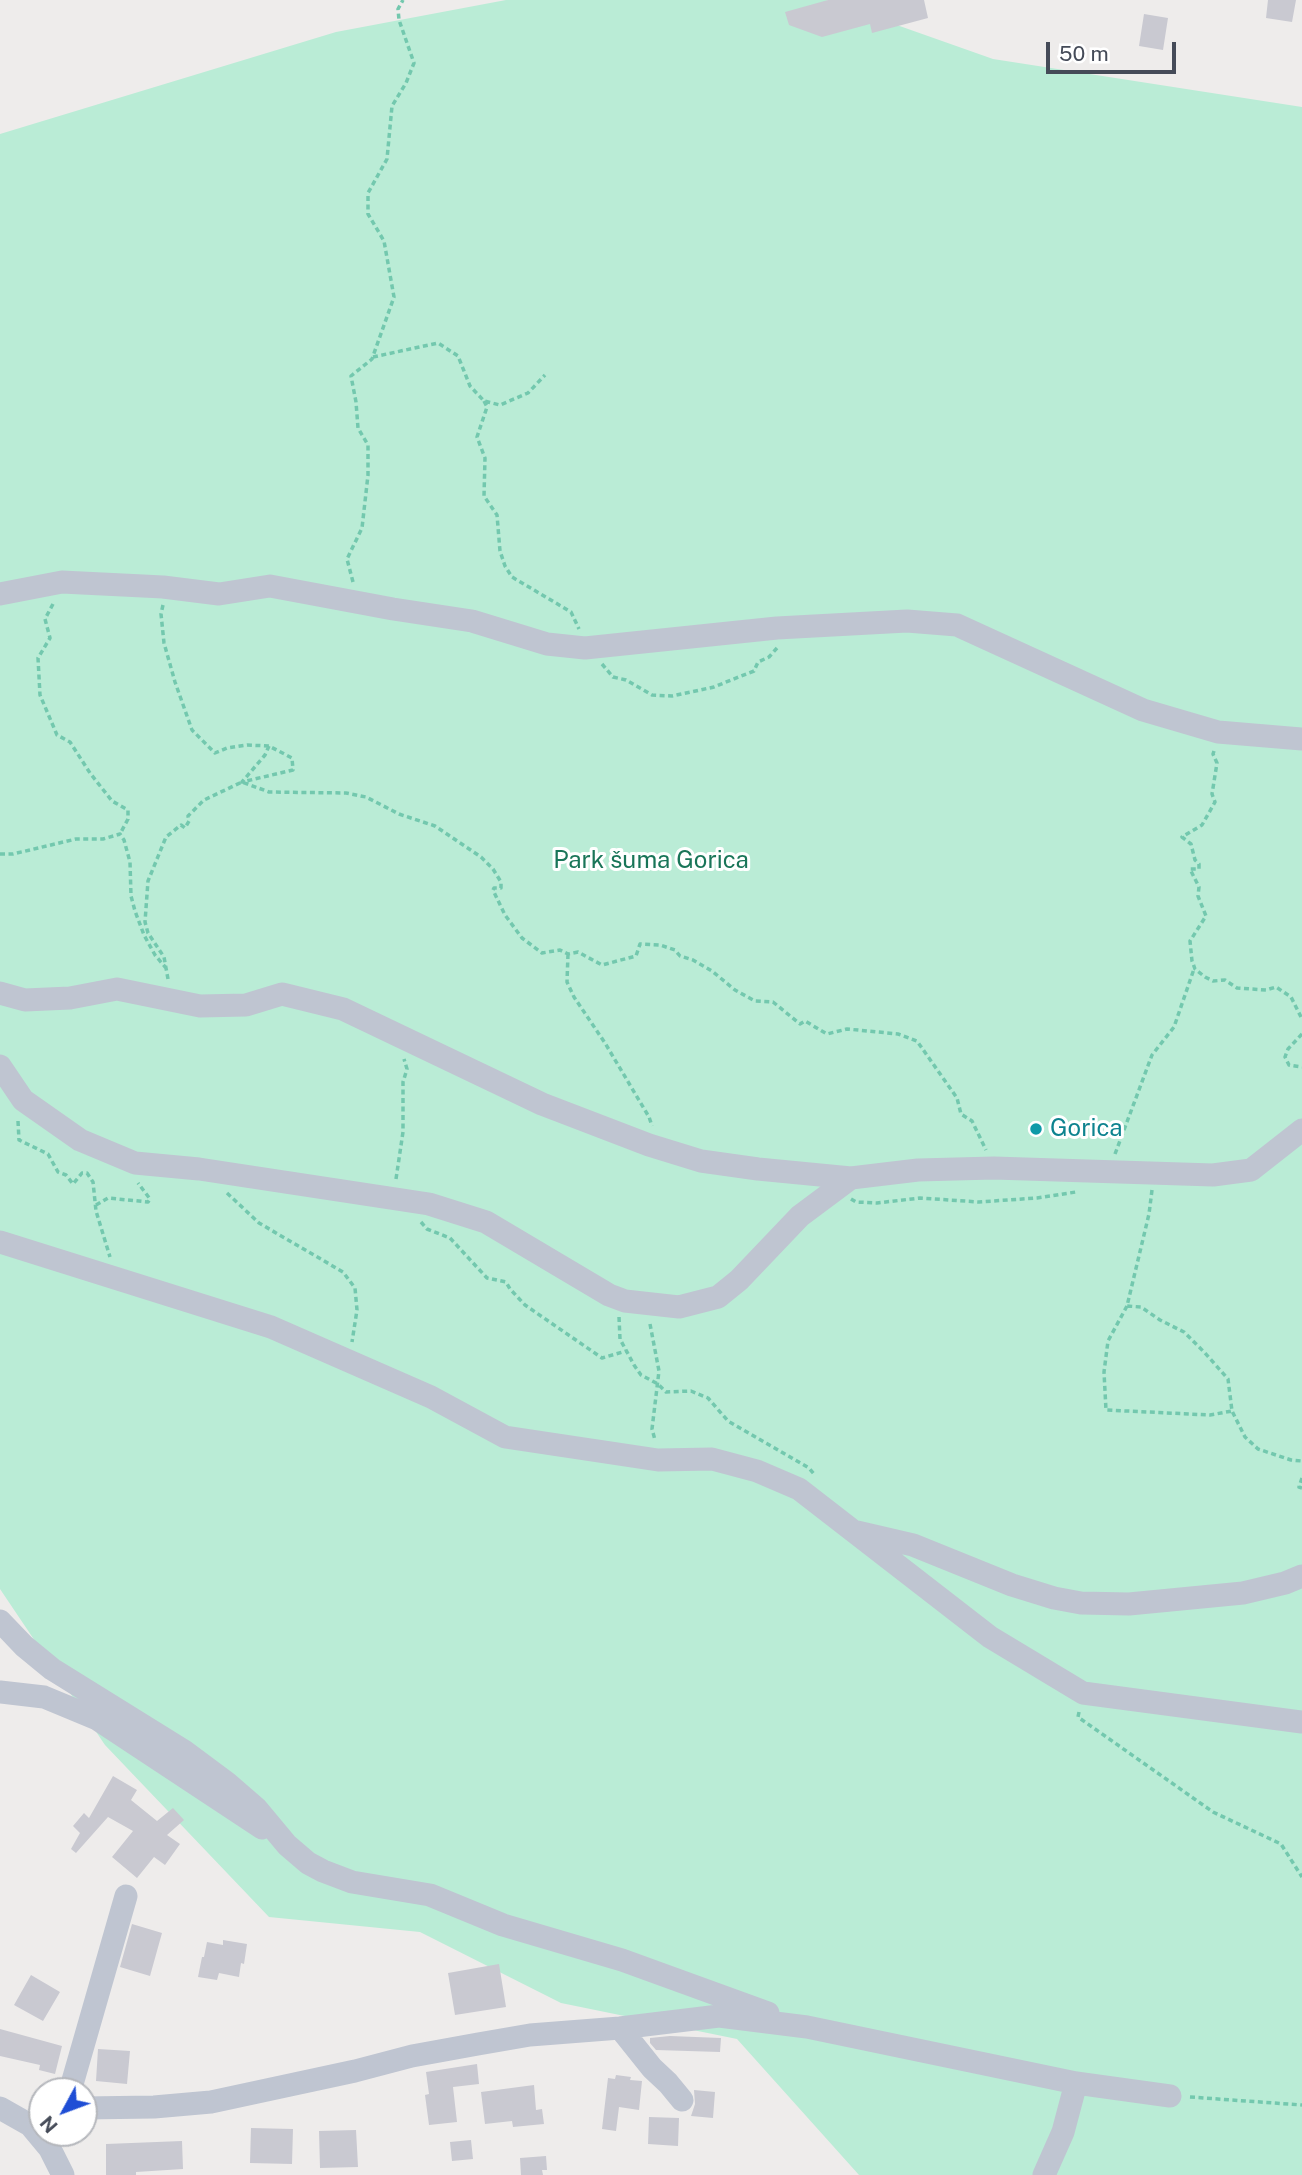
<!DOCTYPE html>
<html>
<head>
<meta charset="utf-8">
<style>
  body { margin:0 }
  #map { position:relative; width:1302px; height:2175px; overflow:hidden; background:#eeeceb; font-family:"Public Sans",sans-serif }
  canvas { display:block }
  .north { position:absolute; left:28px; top:2077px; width:70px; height:70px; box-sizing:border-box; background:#fff; border:2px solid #b5b7bc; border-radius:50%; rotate:229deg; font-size:19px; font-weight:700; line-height:28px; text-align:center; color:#454b58 }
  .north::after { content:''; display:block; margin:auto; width:24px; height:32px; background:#1f4ed5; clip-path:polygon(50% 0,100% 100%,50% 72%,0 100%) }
  .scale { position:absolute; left:1046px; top:42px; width:130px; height:32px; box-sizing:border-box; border:4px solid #454b58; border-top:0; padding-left:9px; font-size:21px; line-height:24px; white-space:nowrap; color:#454b58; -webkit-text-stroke:5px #fff; paint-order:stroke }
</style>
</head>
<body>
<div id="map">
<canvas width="1302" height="2175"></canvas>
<div class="north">N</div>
<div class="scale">50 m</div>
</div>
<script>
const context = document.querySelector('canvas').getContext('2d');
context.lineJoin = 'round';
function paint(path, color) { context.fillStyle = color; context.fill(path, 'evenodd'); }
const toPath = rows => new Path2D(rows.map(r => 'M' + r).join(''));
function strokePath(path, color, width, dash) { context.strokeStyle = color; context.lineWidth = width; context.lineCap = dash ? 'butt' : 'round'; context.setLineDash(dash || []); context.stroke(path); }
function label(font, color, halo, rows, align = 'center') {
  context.font = font + ' "Public Sans",sans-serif'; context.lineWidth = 6; context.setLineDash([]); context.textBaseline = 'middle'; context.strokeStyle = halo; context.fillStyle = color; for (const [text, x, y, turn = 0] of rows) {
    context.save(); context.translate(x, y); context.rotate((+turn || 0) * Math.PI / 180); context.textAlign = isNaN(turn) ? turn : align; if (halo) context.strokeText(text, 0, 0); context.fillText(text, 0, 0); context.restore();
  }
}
paint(toPath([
  [506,0,826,0,993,59,1302,107,1302,2175,859,2175,737,2039,561,2003,420,1932,269,1917,105,1745,0,1589,0,134,336,32]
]), '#baecd6');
paint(toPath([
  [828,0,924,0,928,18,872,33,870,24,822,37,789,25,785,12],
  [1268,0,1296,0,1292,22,1266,18],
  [1144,14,1168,18,1163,50,1139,46],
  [113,1776,137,1790,131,1800,157,1821,173,1808,184,1820,167,1835,180,1844,165,1865,154,1857,137,1878,112,1857,133,1831,108,1817,76,1853,71,1849,80,1833,73,1826,84,1813,89,1818],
  [132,1924,162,1933,150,1976,120,1967],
  [223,1940,247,1944,244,1964,241,1963,239,1977,219,1973,217,1980,198,1977,202,1957,204,1957,207,1942,223,1945],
  [499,1964,506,2007,455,2015,448,1973],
  [31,1975,60,1992,43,2021,14,2005],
  [0,2029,62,2046,55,2074,39,2070,40,2065,0,2056],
  [670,2036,721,2038,720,2052,656,2050,650,2043,650,2038],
  [98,2049,130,2051,127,2084,96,2081],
  [477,2064,479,2084,453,2087,457,2122,429,2125,425,2095,429,2094,426,2072],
  [616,2075,631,2077,630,2080,642,2081,639,2110,619,2107,616,2131,602,2129,608,2078,615,2079],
  [534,2085,536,2110,542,2109,544,2124,513,2127,512,2121,485,2124,481,2092],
  [694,2090,715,2092,713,2118,691,2116,695,2104],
  [649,2117,679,2118,678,2146,648,2144],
  [251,2128,293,2129,292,2164,250,2163],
  [356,2130,358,2167,320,2168,319,2131],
  [471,2140,473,2159,452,2161,450,2142],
  [182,2141,183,2169,136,2172,136,2175,106,2175,106,2144],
  [546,2156,547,2170,542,2170,543,2175,521,2175,520,2158]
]), '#c9c9d1');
strokePath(toPath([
  [373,357,438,343,458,356,470,386,484,401,500,405,528,393,545,375],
  [484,401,487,407,477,437,485,458,484,496,497,515,500,551,505,566,512,577,571,612,579,629],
  [353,582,347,559,362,528,368,475,368,445,358,428,356,402,351,376,372,359,394,297,384,241,368,214,368,193,387,159,392,106,406,83,414,63,399,20,398,9,403,0],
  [53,604,45,619,50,638,38,658,40,695,57,735,70,742,90,773,112,801,128,810,128,819,120,834],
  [163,605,161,614,164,643,175,682,192,730,215,753,227,748,247,745,269,746,292,758,293,770,242,782,265,755,269,746],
  [602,664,613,677,626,680,652,695,672,696,714,687,741,676,754,671,758,662,769,657,777,648],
  [1214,751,1213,754,1217,763,1212,794,1215,802,1202,825,1182,837,1191,844,1195,860,1199,864,1199,869,1190,869,1199,887,1198,896,1206,916,1190,941,1192,961,1195,969,1205,977,1213,981,1225,980,1237,988,1266,990,1276,987,1291,997,1302,1019],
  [0,854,13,854,76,839,103,839,120,834,124,840,130,862,131,896,135,911,144,935,155,955,166,968],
  [568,954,567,982,574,997,605,1043,649,1117,652,1126],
  [168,979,164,957,148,933,145,922,148,881,166,837,181,825,185,828,189,821,188,816,204,800,242,782,269,792,346,793,366,797,399,814,435,826,481,857,493,869,501,882,501,888,494,888,493,890,505,915,522,938,542,953,560,950,568,954,578,952,602,965,636,956,640,944,660,945,675,950,680,956,693,960,712,971,735,990,755,1001,773,1002,800,1024,805,1021,827,1034,847,1029,898,1034,917,1041,957,1098,961,1114,972,1121,986,1150],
  [1302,1034,1288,1049,1285,1057,1289,1065,1302,1067],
  [18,1121,19,1140,48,1154,58,1172,66,1175,73,1184,82,1173,87,1173,93,1182,96,1211,110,1257],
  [1115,1154,1152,1055,1174,1027,1194,969],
  [396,1179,403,1132,403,1082,407,1069,404,1059],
  [1152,1190,1149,1214,1127,1306,1141,1307,1160,1320,1184,1332,1205,1353,1228,1379,1232,1411,1245,1437,1258,1449,1291,1460,1302,1461],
  [227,1193,259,1223,343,1272,355,1288,357,1310,352,1342],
  [851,1199,856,1202,877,1203,920,1198,979,1202,1037,1198,1076,1192],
  [96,1205,108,1198,148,1202,150,1199,138,1183],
  [421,1222,427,1229,450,1238,487,1278,506,1282,510,1289,525,1305,602,1358,626,1351],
  [1127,1306,1108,1341,1104,1372,1106,1410,1210,1415,1232,1411],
  [619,1317,620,1339,634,1365,641,1375,658,1384,666,1392,691,1391,708,1398,728,1421,809,1468,814,1474],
  [650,1324,659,1371,652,1429,655,1440],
  [1302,1478,1299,1487,1302,1488],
  [1079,1712,1078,1717,1213,1812,1281,1844,1302,1877],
  [1190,2097,1302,2105]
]), '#73c8ae', 3.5, [5, 3.5]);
strokePath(toPath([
  [0,594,62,582,163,587,219,594,270,586,393,609,472,621,547,644,585,648,777,628,907,621,957,625,1143,710,1218,732,1302,739],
  [0,993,25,1000,70,998,117,989,200,1006,246,1005,282,994,343,1009,542,1104,649,1145,701,1161,758,1169,851,1178,918,1170,994,1168,1213,1175,1251,1170,1302,1130],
  [0,1066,23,1100,80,1140,135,1163,199,1169,429,1204,486,1222,609,1295,625,1301,679,1307,718,1297,739,1280,800,1216,851,1178],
  [0,1242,271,1327,431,1397,505,1437,658,1460,712,1459,757,1471,799,1489,990,1637,1083,1693,1302,1722],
  [857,1532,913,1545,1012,1585,1054,1598,1081,1603,1129,1604,1243,1593,1285,1583,1302,1576],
  [0,1621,24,1646,52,1669,184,1751,227,1783,257,1809,287,1845,308,1863,323,1871,352,1882,430,1895,503,1925,622,1960,768,2013],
  [0,1692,44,1697,97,1719,262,1828],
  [620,2028,652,2068,668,2083,682,2100],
  [70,2091,126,1896],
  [0,2108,30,2125,50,2149,63,2175],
  [84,2108,154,2107,211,2102,355,2071,412,2056,478,2044,530,2035,620,2028,719,2016,807,2027,1076,2083,1170,2096],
  [1044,2175,1063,2132,1076,2083]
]), '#bfc5d1', 23);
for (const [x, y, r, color] of [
  [1036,1129,7,"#0f9aa8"]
]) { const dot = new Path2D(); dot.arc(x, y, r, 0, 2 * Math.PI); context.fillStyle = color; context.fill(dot); strokePath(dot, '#fff', 2.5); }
label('24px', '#197558', '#fff', [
  ["Park šuma Gorica",651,861]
]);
label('24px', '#0d838f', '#fff', [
  ["Gorica",1050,1129]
], 'left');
</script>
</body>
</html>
